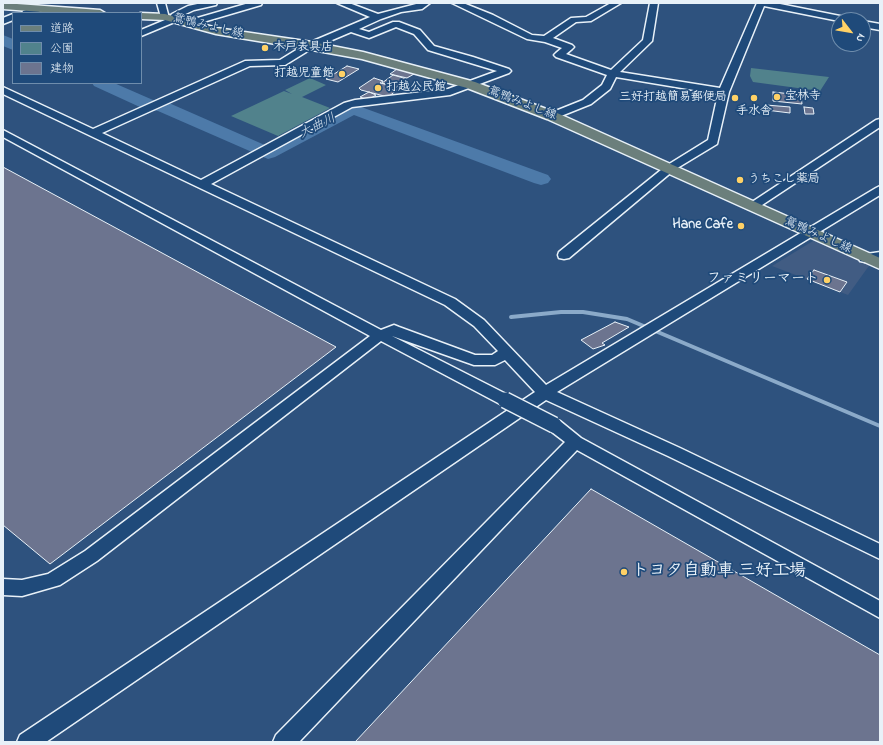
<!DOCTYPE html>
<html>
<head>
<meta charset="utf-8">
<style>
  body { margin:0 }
  #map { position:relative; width:883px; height:745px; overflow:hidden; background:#2e527e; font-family:"Indie Flower","Klee One",sans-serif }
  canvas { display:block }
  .frame { position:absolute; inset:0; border:4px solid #e8f1f8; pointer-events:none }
  .legend { position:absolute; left:12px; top:12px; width:130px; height:72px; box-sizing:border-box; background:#1f4a7a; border:1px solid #6f8dac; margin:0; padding:5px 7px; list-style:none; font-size:12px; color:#e8f1f8 }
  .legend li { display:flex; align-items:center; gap:8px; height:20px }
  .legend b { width:20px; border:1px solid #6f8dac }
  .north { position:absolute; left:831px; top:12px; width:40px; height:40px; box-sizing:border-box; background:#1f4a7a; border:1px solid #6f8dac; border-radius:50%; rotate:121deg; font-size:11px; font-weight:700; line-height:16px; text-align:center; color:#e8f1f8 }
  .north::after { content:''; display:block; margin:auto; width:14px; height:18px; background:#ffd166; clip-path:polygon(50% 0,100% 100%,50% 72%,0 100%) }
</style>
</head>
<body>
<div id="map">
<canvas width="883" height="745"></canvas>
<div class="frame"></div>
<ul class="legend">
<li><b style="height:5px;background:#6b7f7c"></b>道路</li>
<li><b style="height:11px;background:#51828c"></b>公園</li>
<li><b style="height:11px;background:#6c748f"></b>建物</li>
</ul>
<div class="north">N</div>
</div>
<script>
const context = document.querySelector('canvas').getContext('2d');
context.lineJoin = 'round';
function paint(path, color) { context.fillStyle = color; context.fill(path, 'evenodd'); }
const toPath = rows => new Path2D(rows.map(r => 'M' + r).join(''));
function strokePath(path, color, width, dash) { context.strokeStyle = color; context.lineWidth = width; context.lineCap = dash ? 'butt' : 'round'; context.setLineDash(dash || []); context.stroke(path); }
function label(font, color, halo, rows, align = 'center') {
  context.font = font + ' "Indie Flower","Klee One",sans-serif'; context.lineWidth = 3.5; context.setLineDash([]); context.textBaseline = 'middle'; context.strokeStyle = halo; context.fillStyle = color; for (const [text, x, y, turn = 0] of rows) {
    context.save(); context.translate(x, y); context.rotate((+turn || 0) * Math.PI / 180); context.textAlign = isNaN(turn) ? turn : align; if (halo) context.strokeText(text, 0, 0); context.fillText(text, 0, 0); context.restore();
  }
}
paint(toPath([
  [813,241,826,243,871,263,848,295,772,266]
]), '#415c83');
paint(toPath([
  [751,68,829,77,820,91,753,82,750,76],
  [310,78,326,85,302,97,330,108,278,136,231,116,284,91,292,94,285,90]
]), '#51828c');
strokePath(toPath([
  [511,317,561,312,583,312,627,319,880,426]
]), '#8baac9', 4);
paint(toPath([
  [3,35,13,39,13,50,3,46,3,35],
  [92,83,114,83,153,100,169,103,267,146,347,105,353,104,548,175,551,179,548,183,541,185,534,183,354,115,275,157,268,159,158,111,142,108,94,86,92,83]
]), '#4d7aa9');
const building = toPath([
  [347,66,359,69,338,82,326,79,347,66],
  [397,69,414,74,407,78,390,74,397,69],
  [393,75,407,79,396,87,382,83,393,75],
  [374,78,383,81,380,83,397,87,394,90,397,90,388,97,361,90,359,88,374,78],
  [369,92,376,95,368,100,360,97,369,92],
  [773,92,801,95,802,104,773,101,773,92],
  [766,105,790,107,790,113,766,110,766,105],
  [804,107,813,108,814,114,805,114,804,107],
  [3,167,336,347,50,564,3,525,3,167],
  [814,270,847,282,840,292,807,279,814,270],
  [615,322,629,327,602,343,605,345,593,349,581,340,615,322],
  [591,489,880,655,880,742,355,742,591,489]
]);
paint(building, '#6c748f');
strokePath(building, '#e8f1f8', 1);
const minor = toPath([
  [157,3,165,3,169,18,172,14,188,6,202,3,217,3,216,5,194,10,179,17,177,21,141,36,141,30,165,20,161,17,157,3],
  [249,3,262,3,261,5,193,25,190,26,186,23,187,21,249,3],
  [337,3,349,3,378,14,420,3,430,3,422,9,401,12,381,19,359,29,369,32,393,22,399,22,420,30,434,46,473,57,509,69,511,71,509,73,450,95,352,107,211,184,455,299,484,320,546,385,876,188,880,186,880,195,557,392,680,448,880,544,880,559,668,456,546,400,46,742,17,742,20,735,535,392,505,360,495,365,474,365,392,336,510,396,513,400,510,404,505,405,500,404,381,341,97,561,60,585,22,596,3,595,3,579,22,580,48,574,85,551,370,336,3,137,3,130,381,330,394,325,399,327,475,355,492,355,498,351,474,326,445,305,3,94,3,87,93,129,245,61,280,60,306,44,370,17,337,3],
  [396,27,414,34,428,50,497,71,448,89,355,100,344,103,201,180,102,133,250,66,285,65,311,49,351,32,369,38,396,27],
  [452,3,463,3,493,15,532,35,544,36,571,18,586,17,611,3,621,3,591,21,576,22,553,38,572,45,574,47,572,49,566,54,611,70,643,40,650,3,658,3,652,41,620,72,720,88,757,3,775,3,845,17,849,20,839,20,839,21,764,6,729,92,717,144,674,170,569,258,564,259,559,258,558,255,559,252,666,166,708,140,718,94,616,77,610,89,591,104,556,118,548,118,547,116,548,114,583,100,602,85,607,75,556,57,554,55,556,53,562,48,545,42,527,39,452,3],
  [39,6,43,9,42,11,35,13,22,13,23,11,39,6],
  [13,14,13,20,3,24,3,18,13,14],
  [863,21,880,24,880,30,863,27,863,21],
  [880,119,880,127,756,209,748,209,746,206,876,120,880,119],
  [880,252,880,260,865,262,860,261,859,258,860,255,880,252],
  [554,419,560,421,581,438,880,601,880,618,577,450,299,742,273,742,276,735,565,442,548,429,546,425,548,421,554,419]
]);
const major = toPath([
  [3,3,100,10,105,13,55,13,3,9,3,3],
  [140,13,141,13,165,14,217,28,312,42,363,52,475,82,557,113,880,258,880,269,547,119,467,88,362,59,312,50,216,34,165,20,141,19,141,13,140,13]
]);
strokePath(minor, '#e8f1f8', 3);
strokePath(major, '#e8f1f8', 3);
paint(minor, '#1f4a7a');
paint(major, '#6b7f7c');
const minorBridge = toPath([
  [505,400,554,425]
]);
strokePath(minorBridge, '#e8f1f8', 18, []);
strokePath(minorBridge, '#1f4a7a', 15);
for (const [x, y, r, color] of [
  [265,48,4,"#ffd166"],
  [342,74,4,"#ffd166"],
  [378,88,4,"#ffd166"],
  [777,97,4,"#ffd166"],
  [735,98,4,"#ffd166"],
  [754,98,4,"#ffd166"],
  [740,180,4,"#ffd166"],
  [741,226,4,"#ffd166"],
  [827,280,4,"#ffd166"],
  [624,572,4,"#ffd166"]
]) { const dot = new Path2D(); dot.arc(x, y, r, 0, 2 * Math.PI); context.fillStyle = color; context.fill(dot); strokePath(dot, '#1f4a7a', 1.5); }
label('12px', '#e8f1f8', '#1f4a7a', [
  ["鴛鴨みよし線",208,27,13],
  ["鴛鴨みよし線",522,104,21],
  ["鴛鴨みよし線",818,236,24]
]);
label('bold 12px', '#e8f1f8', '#1f4a7a', [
  ["木戸表具店",273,48],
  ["打越児童館",334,74,"right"],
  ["打越公民館",386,88],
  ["宝林寺",785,97],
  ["三好打越簡易郵便局",727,98,"right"],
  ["手水舎",754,112,"center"],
  ["うちこし薬局",748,180]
], 'left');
label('italic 13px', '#d1dfec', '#1f4a7a', [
  ["大曲川",318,127,-27]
]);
label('bold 14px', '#e8f1f8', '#1f4a7a', [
  ["Hane Cafe",733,226],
  ["ファミリーマート",819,280]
], 'right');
label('bold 17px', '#e8f1f8', '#1f4a7a', [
  ["トヨタ自動車 三好工場",632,572]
], 'left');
</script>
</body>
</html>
